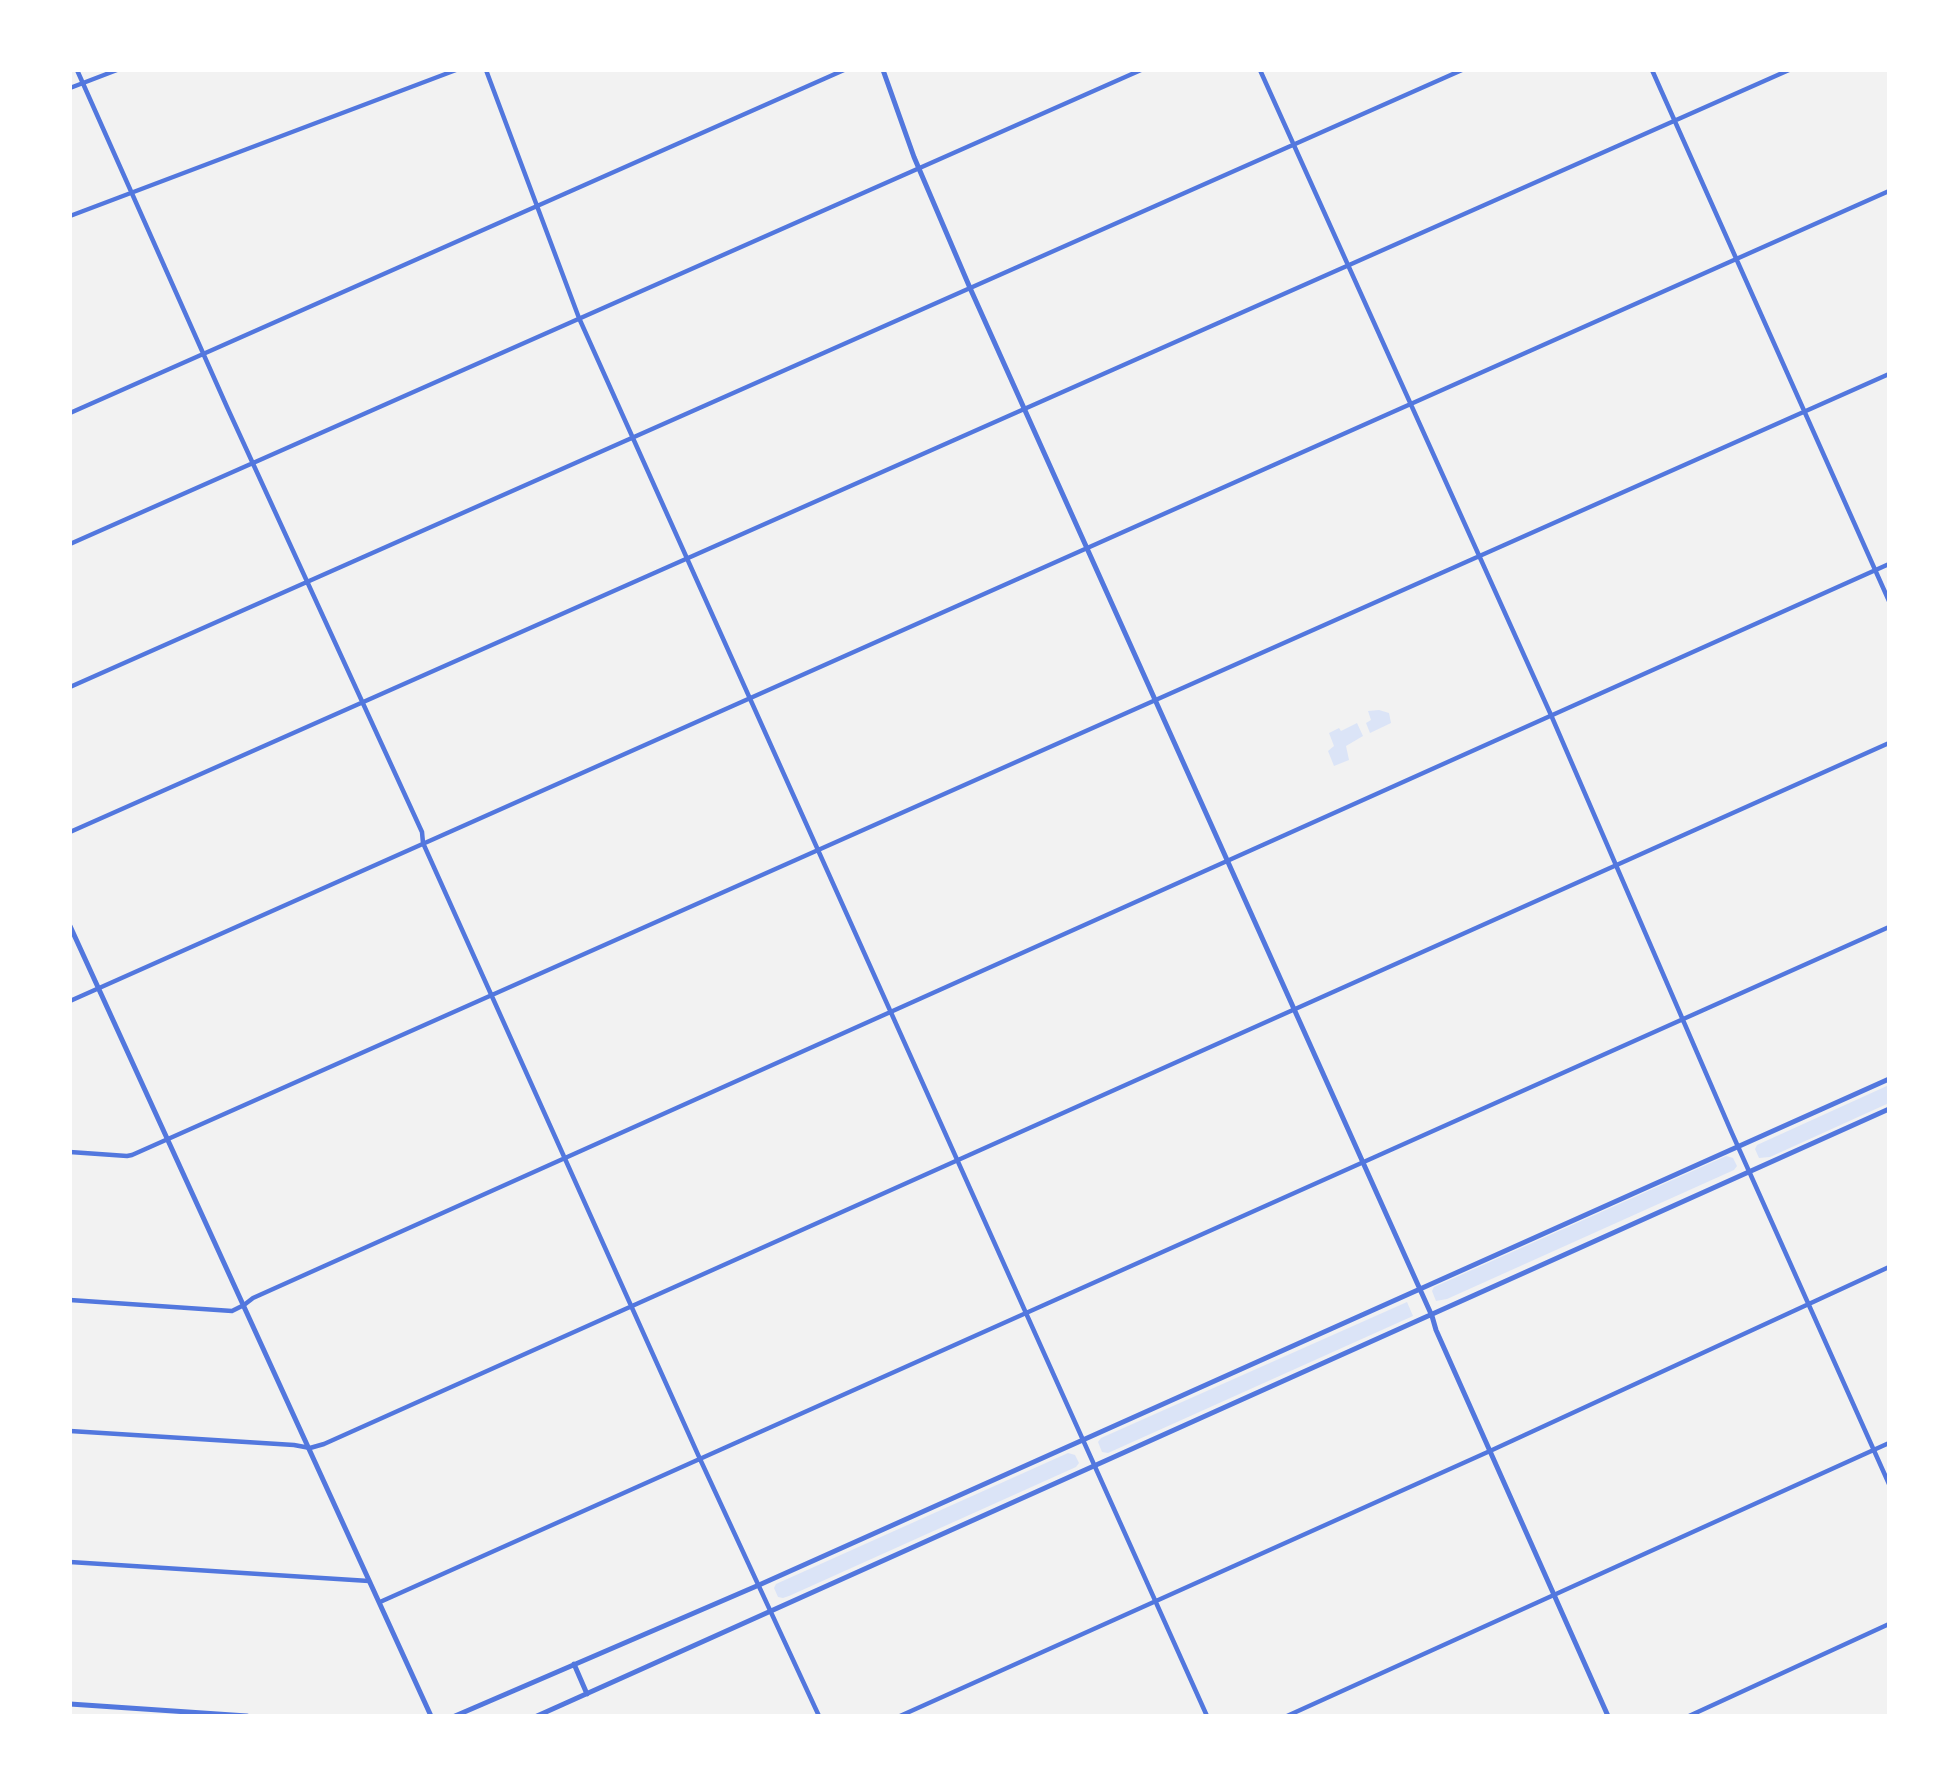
<!DOCTYPE html>
<html>
<head>
<meta charset="utf-8">
<style>
  body { margin:0 }
  #map { position:relative; width:1959px; height:1786px; overflow:hidden; background:#f2f2f2; font-family:"Public Sans",sans-serif }
  canvas { display:block }
  .frame { position:absolute; inset:0; border:72px solid #fff; pointer-events:none }
</style>
</head>
<body>
<div id="map">
<canvas width="1959" height="1786"></canvas>
<div class="frame"></div>
</div>
<script>
const context = document.querySelector('canvas').getContext('2d');
context.lineJoin = 'round';
function paint(path, color) { context.fillStyle = color; context.fill(path, 'evenodd'); }
const toPath = rows => new Path2D(rows.map(r => 'M' + r).join(''));
function strokePath(path, color, width, dash) { context.strokeStyle = color; context.lineWidth = width; context.lineCap = dash ? 'butt' : 'round'; context.setLineDash(dash || []); context.stroke(path); }
paint(toPath([
  [1379,710,1389,713,1391,723,1370,733,1366,723,1371,720,1368,711],
  [1357,723,1363,736,1346,746,1349,760,1334,766,1328,751,1334,746,1329,733,1339,728,1341,731],
  [1889,1085,1889,1103,1770,1157,1759,1158,1755,1149,1757,1145],
  [1726,1156,1733,1158,1737,1166,1734,1170,1447,1299,1436,1301,1432,1291,1434,1287],
  [1407,1302,1413,1316,1108,1453,1102,1452,1098,1442,1101,1438],
  [1068,1453,1075,1455,1079,1463,1076,1467,789,1596,783,1598,778,1597,774,1588,776,1584]
]), '#dbe4f7');
strokePath(toPath([
  [77,70,227,407,422,832,423,843,700,1459,819,1716],
  [486,70,579,318,1207,1716],
  [1260,70,1551,715,1731,1131,1889,1484],
  [1652,70,1889,601],
  [70,88,117,70],
  [70,216,456,70],
  [70,413,844,70],
  [70,544,1141,70],
  [70,687,1462,70],
  [70,832,1789,70],
  [70,1001,1889,191],
  [70,1152,127,1156,132,1155,1889,374],
  [70,1300,232,1311,244,1305,253,1298,1889,564],
  [70,1431,294,1445,310,1448,324,1444,1889,743],
  [70,1562,369,1581],
  [380,1602,1889,927],
  [900,1716,1490,1451,1889,1267],
  [1287,1716,1889,1443],
  [1689,1716,1889,1624]
]), '#5277de', 4.5);
strokePath(toPath([
  [883,70,914,157,970,288,1432,1316,1436,1330,1608,1716],
  [70,926,431,1716],
  [574,1664,587,1694],
  [70,1704,247,1716],
  [455,1716,759,1585,1889,1079],
  [537,1716,1889,1109]
]), '#5277de', 5);
</script>
</body>
</html>
